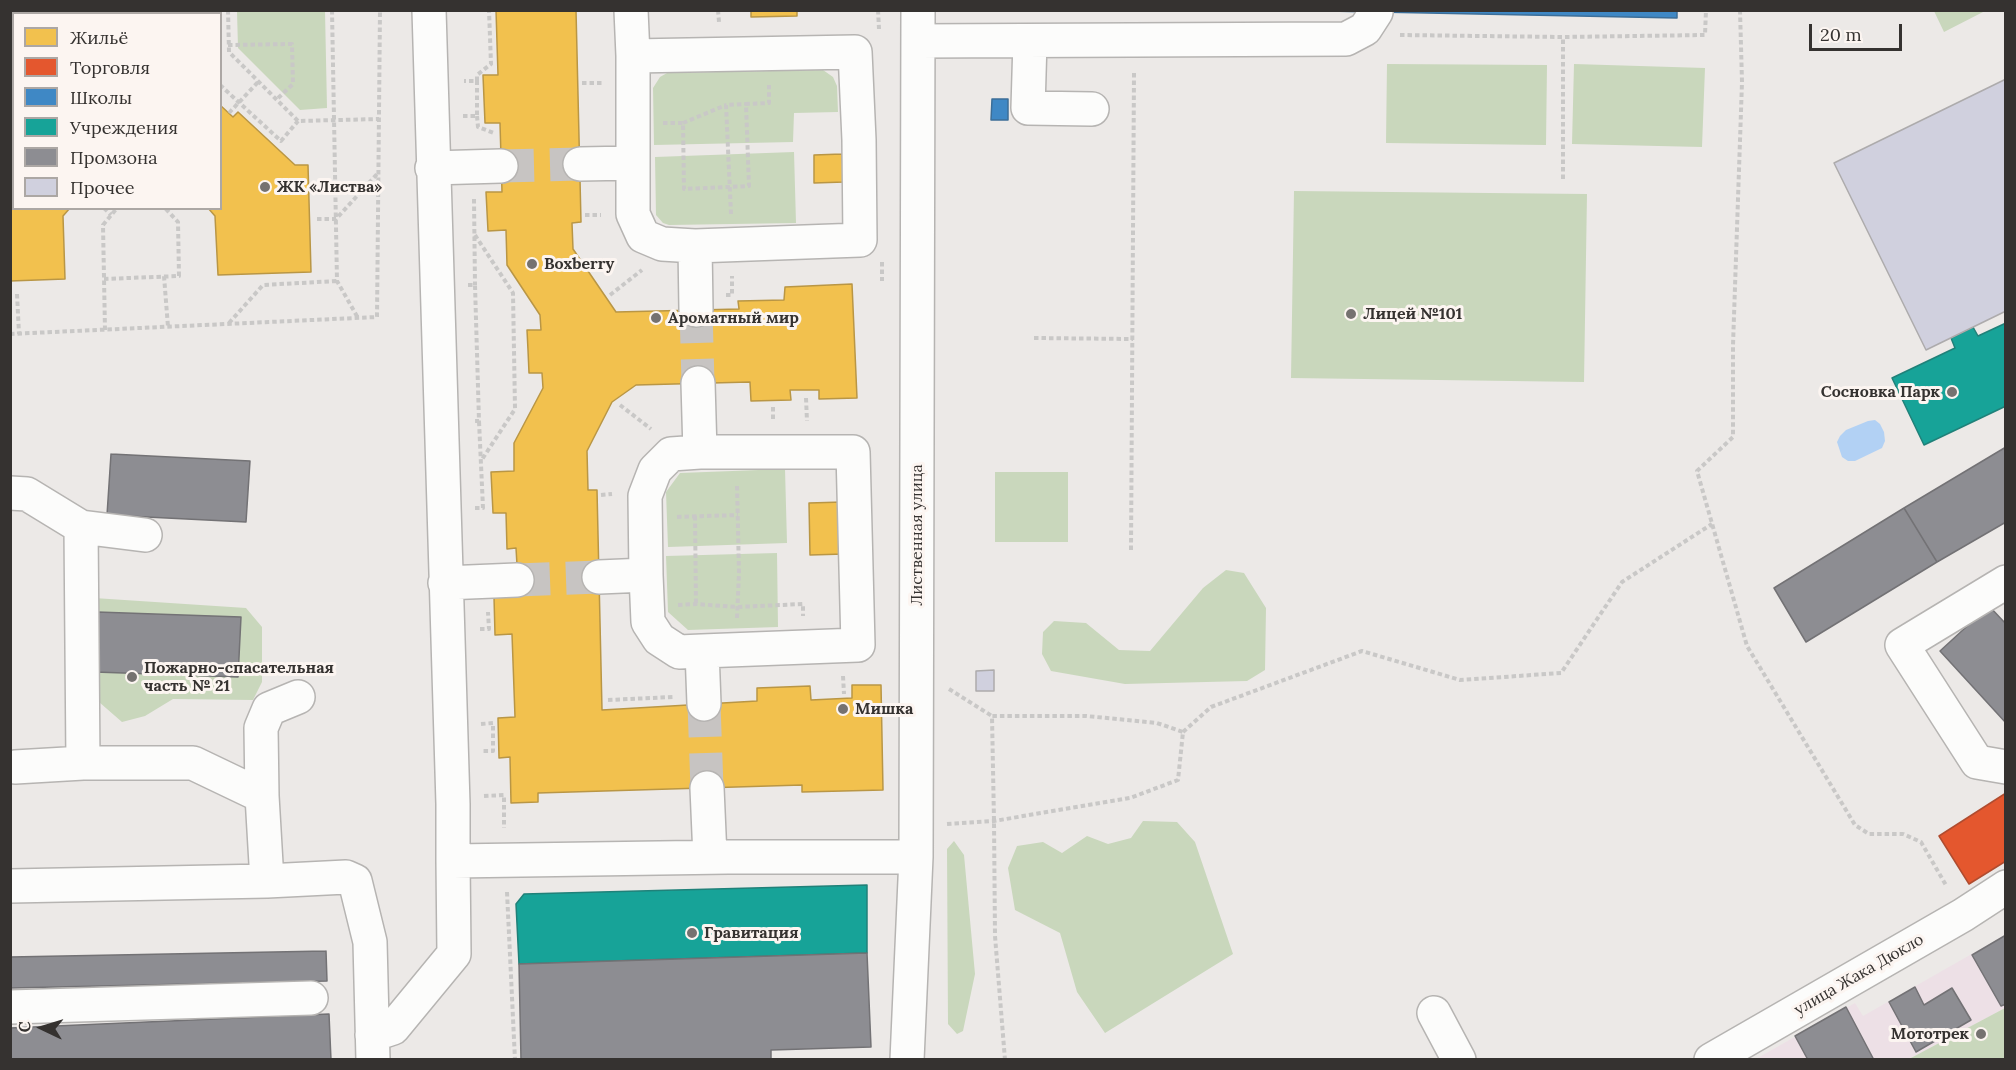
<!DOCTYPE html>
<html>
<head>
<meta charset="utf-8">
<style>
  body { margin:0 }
  #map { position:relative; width:2016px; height:1070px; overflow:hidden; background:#ece9e7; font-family:Lora,serif }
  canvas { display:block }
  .frame { position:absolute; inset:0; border:12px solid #353230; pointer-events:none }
  .legend { position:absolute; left:12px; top:12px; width:210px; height:198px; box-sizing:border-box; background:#fcf5f1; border:2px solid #aca7a4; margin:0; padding:8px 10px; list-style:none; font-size:18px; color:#353230 }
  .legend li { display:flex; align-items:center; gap:12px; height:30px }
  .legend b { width:30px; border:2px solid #aca7a4 }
  .north { position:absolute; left:12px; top:998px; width:60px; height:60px; -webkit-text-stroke:4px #fcf5f1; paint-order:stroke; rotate:274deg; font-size:16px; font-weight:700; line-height:24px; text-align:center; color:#353230 }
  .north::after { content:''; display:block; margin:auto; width:21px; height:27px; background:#353230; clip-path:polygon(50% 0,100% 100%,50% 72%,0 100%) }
  .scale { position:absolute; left:1809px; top:24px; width:93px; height:27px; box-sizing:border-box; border:3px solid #353230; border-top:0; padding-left:8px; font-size:18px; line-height:21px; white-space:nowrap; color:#353230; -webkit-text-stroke:4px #fcf5f1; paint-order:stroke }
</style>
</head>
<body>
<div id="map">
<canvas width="2016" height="1070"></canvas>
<div class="frame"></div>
<ul class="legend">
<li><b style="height:16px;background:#f2c14e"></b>Жильё</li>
<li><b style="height:16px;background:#e4572e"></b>Торговля</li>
<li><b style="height:16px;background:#3f88c5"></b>Школы</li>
<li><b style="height:16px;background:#17a398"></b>Учреждения</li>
<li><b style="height:16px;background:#8d8d92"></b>Промзона</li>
<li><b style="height:16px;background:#d0d0de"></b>Прочее</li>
</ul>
<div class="north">С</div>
<div class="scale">20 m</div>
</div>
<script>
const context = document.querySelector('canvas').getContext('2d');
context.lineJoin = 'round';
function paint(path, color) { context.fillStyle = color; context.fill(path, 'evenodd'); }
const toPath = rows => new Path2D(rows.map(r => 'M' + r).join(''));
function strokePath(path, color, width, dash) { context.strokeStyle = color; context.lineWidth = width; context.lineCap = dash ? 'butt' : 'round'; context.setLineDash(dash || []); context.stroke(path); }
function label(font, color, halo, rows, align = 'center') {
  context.font = font + ' Lora,serif'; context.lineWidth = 6; context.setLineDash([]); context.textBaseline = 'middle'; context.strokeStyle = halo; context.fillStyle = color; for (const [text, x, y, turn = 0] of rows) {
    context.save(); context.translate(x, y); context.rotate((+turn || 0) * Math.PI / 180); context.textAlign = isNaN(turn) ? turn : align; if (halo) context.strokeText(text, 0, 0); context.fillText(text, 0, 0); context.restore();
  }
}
paint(toPath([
  [2005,935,2005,1008,1909,1059,1754,1060,1855,1003,1863,1016]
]), '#ede0e6');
paint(toPath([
  [237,11,325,11,327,108,300,110,238,48],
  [1934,11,1985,11,1944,32],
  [1387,64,1547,65,1546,145,1386,143],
  [1574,64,1705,68,1702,147,1572,144],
  [823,70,833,77,837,86,838,112,794,113,793,142,654,145,653,88,660,77,667,73],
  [794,152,796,223,669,225,663,223,656,215,655,157],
  [1294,191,1587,194,1584,382,1291,378],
  [785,469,787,543,668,547,666,492,680,473],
  [995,472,1068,472,1068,542,995,542],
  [777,553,778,627,688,630,668,612,666,556],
  [1226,570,1244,573,1266,608,1265,670,1247,681,1125,684,1051,671,1042,654,1043,632,1054,621,1086,623,1119,650,1150,651,1203,588],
  [94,598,246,608,262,627,262,682,253,700,173,699,145,716,122,722,76,682],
  [1143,821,1177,822,1195,842,1233,954,1105,1033,1077,992,1060,933,1015,910,1008,868,1017,846,1043,842,1062,853,1087,836,1108,844,1131,838],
  [954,841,964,855,975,974,963,1031,957,1034,948,1024,947,849],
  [2005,1008,2005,1059,1909,1059]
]), '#c9d7bc');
paint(toPath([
  [1875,420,1880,424,1884,432,1885,441,1882,448,1855,461,1848,461,1842,457,1837,442,1840,436,1846,430,1868,421]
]), '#b2d1f4');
const homes = toPath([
  [84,10,198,10,199,14,84,14,84,10],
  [496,10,576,10,581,222,572,223,573,249,616,312,739,309,738,301,784,300,785,287,852,284,857,398,819,399,819,390,790,390,791,400,751,401,750,382,636,385,612,402,587,451,588,490,597,490,602,710,757,701,757,688,810,686,811,700,852,698,852,685,881,685,883,790,802,792,802,785,538,793,538,802,511,803,510,757,499,758,498,718,515,717,512,634,495,635,494,597,517,565,516,548,507,549,506,513,493,513,491,472,514,471,514,443,543,388,542,373,529,373,528,350,527,330,541,330,540,315,507,265,506,230,488,231,486,192,502,192,500,123,485,123,483,75,498,75,496,10],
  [751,10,797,10,797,16,751,17,751,10],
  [220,105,233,117,238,112,295,165,308,165,311,272,218,275,215,216,208,208,220,208,220,105],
  [842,154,844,182,814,183,814,155,842,154],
  [14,155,14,208,70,208,63,216,65,279,10,281,10,158,14,155],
  [843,502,844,554,810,555,809,503,843,502]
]);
paint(homes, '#f2c14e');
strokePath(homes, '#b99645', 1.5);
const shops = toPath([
  [2006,793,2006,861,1969,884,1939,836,2006,793]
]);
paint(shops, '#e4572e');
strokePath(shops, '#b04c2f', 1.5);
const schools = toPath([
  [1277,10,1677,10,1677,18,1277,10],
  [992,99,1008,99,1008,120,991,120,992,99]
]);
paint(schools, '#3f88c5');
strokePath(schools, '#3c6e98', 1.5);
const public = toPath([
  [2006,323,2006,406,1924,445,1892,378,1955,348,1951,338,1973,327,1978,336,2006,323],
  [867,885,867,953,519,964,516,904,524,894,867,885]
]);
paint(public, '#17a398');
strokePath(public, '#208179', 1.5);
const industry = toPath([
  [2006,447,2006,522,1937,562,1904,508,2006,447],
  [111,454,250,461,246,522,107,515,111,454],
  [1904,508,1937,562,1806,642,1774,588,1904,508],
  [1989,606,2006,624,2006,723,1940,651,1989,606],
  [97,612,241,617,238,677,95,672,97,612],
  [2006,935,2006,1004,2001,1006,1972,955,2006,935],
  [326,951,327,981,10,988,10,957,326,951],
  [867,953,871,1047,771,1050,771,1060,521,1060,519,964,867,953],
  [1915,987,1924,1005,1952,988,1971,1020,1916,1052,1889,1002,1915,987],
  [1846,1007,1874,1060,1808,1060,1795,1036,1846,1007],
  [329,1014,331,1060,10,1060,10,1028,329,1014]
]);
paint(industry, '#8d8d92');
strokePath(industry, '#737275', 1.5);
const building = toPath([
  [2006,79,2006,311,1926,350,1834,163,2006,79],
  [994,670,994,691,976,691,976,671,994,670]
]);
paint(building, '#d0d0de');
strokePath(building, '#adabac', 1.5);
strokePath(toPath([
  [501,166,580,164],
  [696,310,698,383],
  [517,580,599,577],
  [704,704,707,788]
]), '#c7c4c2', 33, [33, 16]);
const minor = toPath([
  [429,10,453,804,453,861],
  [631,10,633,56,633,214,643,236,662,244,695,246,696,310],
  [918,41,1346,39,1365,29,1376,12],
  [1030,41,1028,108,1092,109],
  [633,56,855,52,859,140,860,240,695,246],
  [580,164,632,163],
  [432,168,501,166],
  [698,383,700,452,671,454,655,470,645,496,646,575,648,622,659,639,679,652,702,651,704,704],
  [700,452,853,452,858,645,702,651],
  [10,493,27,494,81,527,83,763],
  [81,527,145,535],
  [599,577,646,575],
  [2006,582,1902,645,1977,762,2006,767],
  [445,583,517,580],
  [15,767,83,763,193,763,262,796,267,881],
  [707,788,710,857],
  [262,796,261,728,269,709,298,697],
  [10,886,267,881,346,877,355,881,370,942,373,1060],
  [10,1007,311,998],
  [1434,1013,1459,1060],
  [372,1035,393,1028,454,954,453,861,728,857,916,857],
  [907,1060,916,857,918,10],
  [1711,1060,1963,915,2006,887]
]);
strokePath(minor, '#b6b4b2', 36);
strokePath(toPath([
  [34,10,34,14],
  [204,10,204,14],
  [228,10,229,52,298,121,379,119],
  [332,10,337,281,358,318],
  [718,10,719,22],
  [878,10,879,29],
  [1740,10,1742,82,1733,345,1733,437,1697,471,1747,646,1855,825,1869,834,1903,834,1921,842,1947,887],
  [1400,35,1563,37,1705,35,1706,10],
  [228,45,292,44,293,84,276,100],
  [477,81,477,75,491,64,489,10],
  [582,83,602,83],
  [220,85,281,141,298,121],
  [229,113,258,82],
  [463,116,477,116,477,81,464,81],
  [477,116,478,127,494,133],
  [663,123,683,123,684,189,749,186,746,104,769,103,769,85],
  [683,123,726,105],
  [10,126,14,123],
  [1563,179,1563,37],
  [474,199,475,285],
  [104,208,111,215],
  [731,214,726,105,746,104],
  [585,215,601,215],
  [317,219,336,219,378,173],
  [475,235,513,293,515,409,481,461],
  [882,262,882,281],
  [164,276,168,327],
  [104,279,179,276,178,222,165,208],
  [468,285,475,285,479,421,474,421],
  [17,294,19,334],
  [610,295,642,270],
  [726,295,732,295,732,276],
  [229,323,263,285,337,281],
  [105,330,103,225,117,208],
  [10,334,377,317,380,10],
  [1034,338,1133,339],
  [806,398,807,421],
  [620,405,651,429],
  [773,407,773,419],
  [601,495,612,494],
  [475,508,483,508,479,421],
  [695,516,696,604],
  [677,517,738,515],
  [1131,550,1134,72],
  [678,605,696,604,737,607,803,604,803,616],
  [737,618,739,573,737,485],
  [480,629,489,629,488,612],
  [843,676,844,694],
  [949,689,992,716],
  [608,700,673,697],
  [481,724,493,723,493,751,482,751],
  [1183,732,1211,707,1362,651,1460,680,1561,673,1622,582,1712,524],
  [484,796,504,795,504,828],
  [947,824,994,821,1130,798,1178,780,1183,732,1157,723,1086,716,992,716,994,821,995,936,1005,1060],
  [507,892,515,1060]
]), '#c9c8c7', 4, [4.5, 3]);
strokePath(minor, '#fcfcfb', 33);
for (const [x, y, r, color] of [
  [265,187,6,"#757270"],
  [532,264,6,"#757270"],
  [1351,314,6,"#757270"],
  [656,318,6,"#757270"],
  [1952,392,6,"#757270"],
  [132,677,6,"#757270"],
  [843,709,6,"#757270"],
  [692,933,6,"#757270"],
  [1981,1034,6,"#757270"]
]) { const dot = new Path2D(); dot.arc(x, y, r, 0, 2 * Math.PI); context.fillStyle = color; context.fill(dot); strokePath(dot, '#fcf5f1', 2); }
label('bold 16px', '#353230', '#fcf5f1', [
  ["ЖК «Листва»",277,187],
  ["Boxberry",544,264],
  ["Лицей №101",1363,314],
  ["Ароматный мир",668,318],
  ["Сосновка Парк",1940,392,"right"],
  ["Пожарно-спасательная",144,668],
  ["часть № 21",144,686],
  ["Мишка",855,709],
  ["Гравитация",704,933],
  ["Мототрек",1969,1034,"right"]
], 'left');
label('16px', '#353230', '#fcf5f1', [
  ["Лиственная улица",917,535,-90],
  ["улица Жака Дюкло",1859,975,-30]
]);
</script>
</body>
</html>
